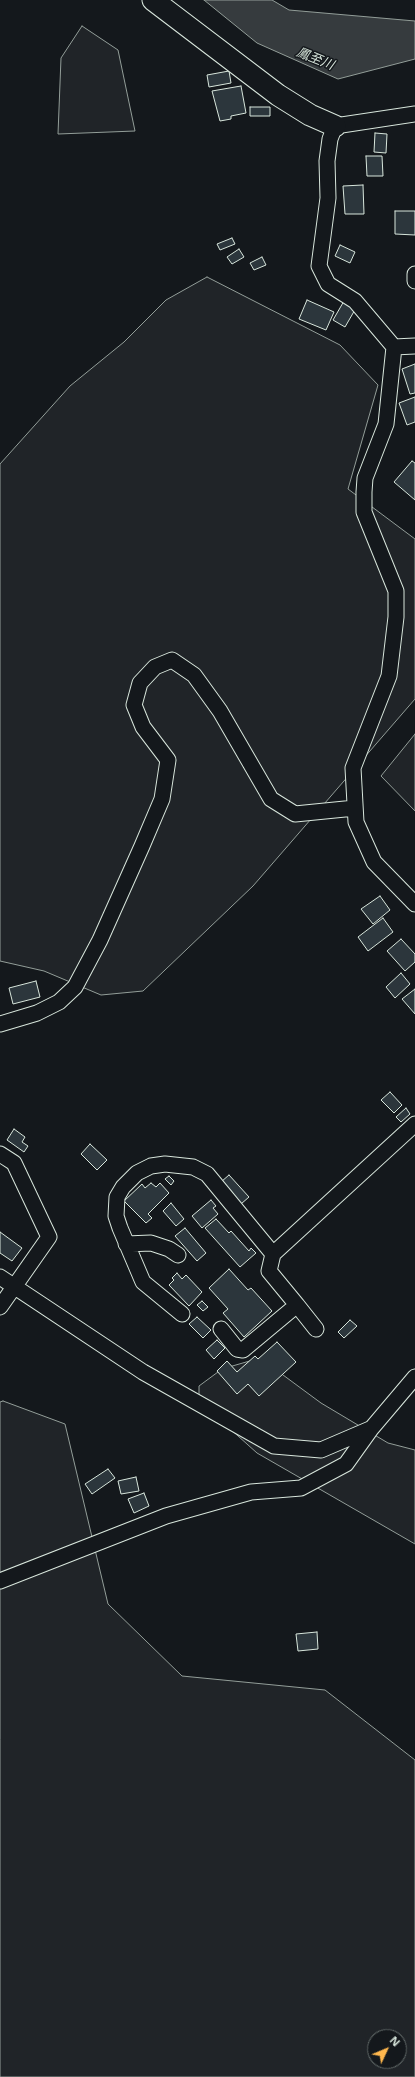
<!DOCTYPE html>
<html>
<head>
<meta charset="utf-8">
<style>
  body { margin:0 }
  #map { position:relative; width:415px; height:2077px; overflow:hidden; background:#14181c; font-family:"Noto Sans",sans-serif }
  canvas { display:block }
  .north { position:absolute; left:367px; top:2029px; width:40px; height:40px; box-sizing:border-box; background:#14181c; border:1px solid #626a69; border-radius:50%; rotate:46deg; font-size:11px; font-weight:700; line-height:16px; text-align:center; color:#d8e6dc }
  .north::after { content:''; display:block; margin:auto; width:14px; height:18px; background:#ffb74d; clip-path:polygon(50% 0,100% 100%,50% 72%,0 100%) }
</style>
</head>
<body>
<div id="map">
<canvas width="415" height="2077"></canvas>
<div class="north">N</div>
</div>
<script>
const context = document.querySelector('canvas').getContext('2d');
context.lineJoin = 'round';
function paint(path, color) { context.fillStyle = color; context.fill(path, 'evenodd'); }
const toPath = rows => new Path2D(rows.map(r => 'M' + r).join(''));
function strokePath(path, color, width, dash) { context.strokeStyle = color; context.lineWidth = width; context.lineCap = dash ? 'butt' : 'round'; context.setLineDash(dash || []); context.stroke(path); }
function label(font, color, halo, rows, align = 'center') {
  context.font = font + ' "Noto Sans","Noto Sans JP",sans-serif'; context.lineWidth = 3; context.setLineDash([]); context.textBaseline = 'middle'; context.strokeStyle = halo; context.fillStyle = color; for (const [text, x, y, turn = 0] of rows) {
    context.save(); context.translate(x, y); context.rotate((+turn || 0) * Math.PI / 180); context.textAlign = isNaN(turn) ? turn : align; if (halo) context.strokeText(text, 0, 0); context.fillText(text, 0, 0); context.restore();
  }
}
const green = toPath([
  [82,26,118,50,135,131,58,134,61,58,82,26],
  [207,277,340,345,378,385,348,489,415,539,415,699,253,886,143,991,101,995,44,971,0,961,0,464,70,386,124,342,166,300,207,277],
  [415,734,415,811,381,776,415,734],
  [260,1358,321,1403,388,1443,415,1450,415,1544,257,1453,199,1401,199,1386,222,1369,260,1358],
  [3,1401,65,1424,108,1604,182,1676,325,1690,415,1760,415,2077,0,2077,0,1402,3,1401],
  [375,2037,399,2037,399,2061,375,2061,375,2037]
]);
paint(green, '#202428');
strokePath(green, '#939e99', 1);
const water = toPath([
  [204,0,272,0,289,10,415,21,415,59,338,79,257,43,204,0]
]);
paint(water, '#363b3e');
strokePath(water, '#939e99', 1);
const building = toPath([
  [229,71,231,83,209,87,207,75,229,71],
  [241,86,246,113,231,116,231,119,220,121,212,91,241,86],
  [250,107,270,107,270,116,250,116,250,107],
  [375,133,387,134,386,153,374,152,375,133],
  [366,156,382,156,383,176,367,176,366,156],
  [363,185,364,214,345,214,343,186,363,185],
  [395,211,415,211,415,235,395,234,395,211],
  [232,238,235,244,220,250,217,244,232,238],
  [340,245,355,252,350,263,335,256,340,245],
  [239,249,244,257,232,264,227,257,239,249],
  [262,257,266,265,254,270,250,263,262,257],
  [307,300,334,312,326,330,299,319,307,300],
  [344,301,356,308,345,327,333,320,344,301],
  [415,364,415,393,410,394,402,369,415,364],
  [415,397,415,422,407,425,399,403,415,397],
  [412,461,415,463,415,500,394,482,412,461],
  [380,896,390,910,373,924,361,909,380,896],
  [383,918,393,932,368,951,358,937,383,918],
  [401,939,415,954,415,962,405,971,387,951,401,939],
  [401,973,410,984,395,998,386,987,401,973],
  [36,981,40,997,13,1004,9,988,36,981],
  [415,989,415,1014,402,999,415,989],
  [390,1092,402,1105,394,1113,381,1100,390,1092],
  [406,1108,410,1114,401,1122,396,1117,406,1108],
  [14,1129,25,1137,22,1142,28,1146,24,1152,7,1140,14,1129],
  [90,1144,107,1160,97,1170,81,1154,90,1144],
  [229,1175,249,1197,241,1204,221,1182,229,1175],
  [169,1176,174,1181,171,1185,165,1179,169,1176],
  [151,1183,156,1187,160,1183,169,1193,148,1214,152,1218,146,1223,124,1201,142,1184,145,1188,151,1183],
  [211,1200,216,1206,213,1208,218,1214,202,1228,192,1216,211,1200],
  [171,1203,184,1219,176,1226,163,1211,171,1203],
  [216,1219,229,1233,231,1231,249,1251,251,1248,256,1253,240,1267,205,1228,216,1219],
  [185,1228,206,1253,197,1261,175,1236,185,1228],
  [0,1232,22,1248,12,1261,0,1253,0,1232],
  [229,1269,248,1290,251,1288,272,1311,244,1337,223,1313,228,1309,209,1288,229,1269],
  [177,1273,182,1279,186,1275,202,1292,189,1306,169,1285,174,1280,172,1278,177,1273],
  [202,1301,208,1307,203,1311,197,1305,202,1301],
  [197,1317,211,1330,203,1338,189,1324,197,1317],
  [350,1320,357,1326,344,1338,338,1332,350,1320],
  [217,1340,225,1348,214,1359,206,1350,217,1340],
  [277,1342,296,1362,259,1396,248,1384,237,1394,217,1371,227,1361,237,1372,255,1356,258,1359,277,1342],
  [108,1469,115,1478,92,1494,85,1484,108,1469],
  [136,1477,139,1491,121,1494,118,1481,136,1477],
  [144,1493,149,1506,134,1513,128,1499,144,1493],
  [317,1632,318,1649,298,1651,296,1634,317,1632]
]);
paint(building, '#2c363c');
strokePath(building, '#d8e6dc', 1);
const street = toPath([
  [415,114,335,126,330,139,327,161,328,198,319,266,328,284,355,301,394,347,386,424,365,478,364,492,364,512,396,591,396,617,389,676,353,768,356,822,374,862,415,904],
  [415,274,415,281],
  [394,347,415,346],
  [0,1024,37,1013,59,1002,75,987,100,940,142,846,162,799,168,760,143,727,134,705,140,683,155,667,172,660,194,675,220,711,271,799,295,814,355,808],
  [0,1154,14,1163,49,1237,0,1307],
  [126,1244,151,1243,169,1249,178,1255],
  [0,1277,143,1372,274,1446,321,1450,370,1429],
  [297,1305,316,1329],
  [182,1314,143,1282,120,1228,116,1216,117,1197,123,1187,137,1173,151,1166,165,1164,193,1167,207,1174,273,1254,415,1124],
  [221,1329,237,1349,243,1350,297,1305,269,1271,273,1254],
  [0,1581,166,1516,251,1492,301,1488,346,1464,371,1429,415,1377]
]);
const secondary = toPath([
  [153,0,278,95,310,115,335,126]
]);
strokePath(street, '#d8e6dc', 17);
strokePath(secondary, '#d8e6dc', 23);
strokePath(street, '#14181c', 15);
strokePath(secondary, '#14181c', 21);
label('italic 13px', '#d8e6dc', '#14181c', [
  ["鳳至川",315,59,22]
]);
</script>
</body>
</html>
